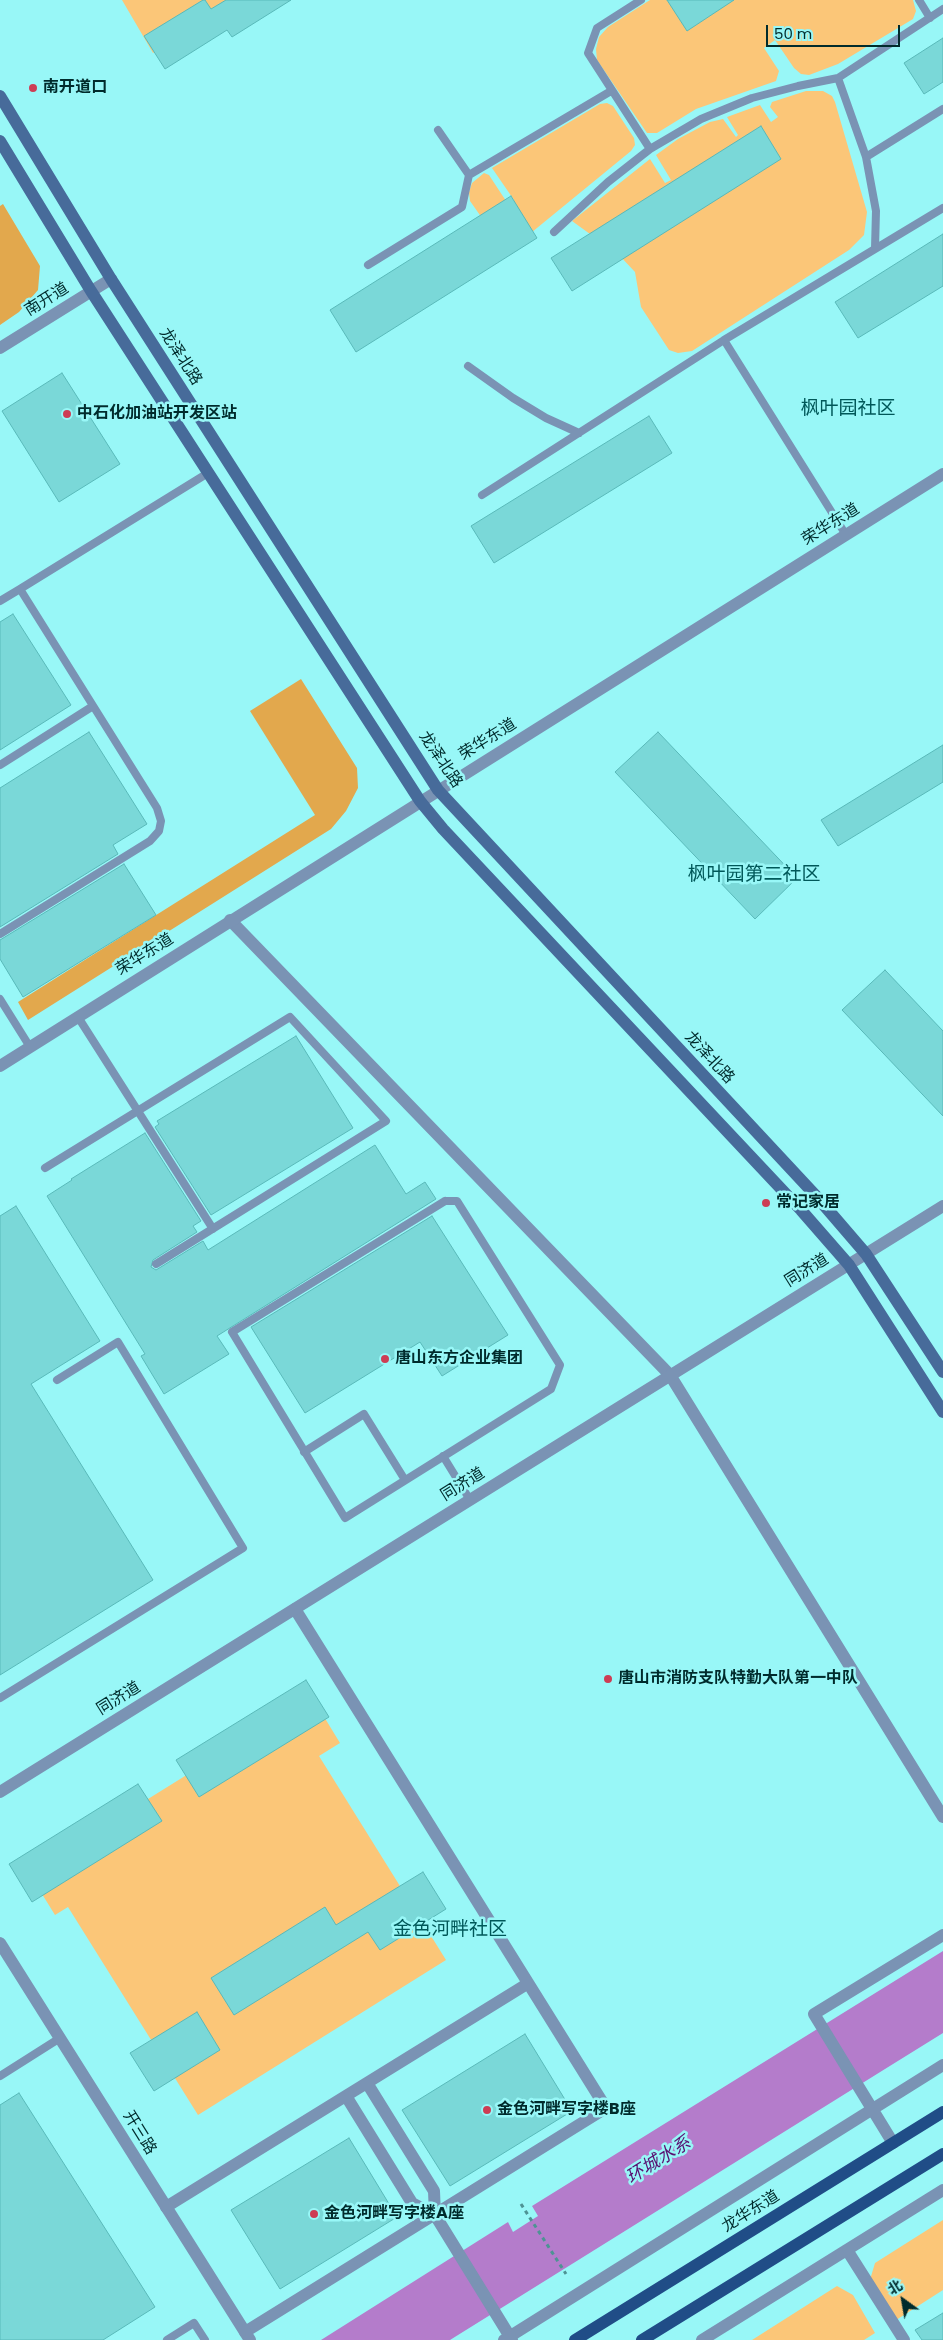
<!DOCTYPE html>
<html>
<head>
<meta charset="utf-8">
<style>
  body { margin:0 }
  #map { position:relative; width:943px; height:2340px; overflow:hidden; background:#98f7f7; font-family:Poppins,"Noto Sans SC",sans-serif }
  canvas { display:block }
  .north { position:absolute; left:878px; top:2275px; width:50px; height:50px; -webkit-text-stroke:4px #98f7f7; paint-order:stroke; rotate:328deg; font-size:14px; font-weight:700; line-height:20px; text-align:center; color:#002b2c }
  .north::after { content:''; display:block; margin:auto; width:18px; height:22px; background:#002b2c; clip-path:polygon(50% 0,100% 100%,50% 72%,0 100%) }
  .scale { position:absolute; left:766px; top:25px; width:134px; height:22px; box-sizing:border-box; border:2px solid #002b2c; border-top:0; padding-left:6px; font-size:15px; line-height:18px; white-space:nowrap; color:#002b2c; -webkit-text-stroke:4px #98f7f7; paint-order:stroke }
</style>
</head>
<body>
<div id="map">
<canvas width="943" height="2340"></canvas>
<div class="north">北</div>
<div class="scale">50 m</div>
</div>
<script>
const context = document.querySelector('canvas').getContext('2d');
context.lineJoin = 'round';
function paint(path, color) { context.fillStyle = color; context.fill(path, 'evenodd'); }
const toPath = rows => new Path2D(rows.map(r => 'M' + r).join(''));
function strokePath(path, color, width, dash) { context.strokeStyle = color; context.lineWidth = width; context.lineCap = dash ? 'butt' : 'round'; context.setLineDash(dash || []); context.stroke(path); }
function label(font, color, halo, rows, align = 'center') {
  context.font = font + ' Poppins,"Noto Sans SC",sans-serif'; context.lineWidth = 5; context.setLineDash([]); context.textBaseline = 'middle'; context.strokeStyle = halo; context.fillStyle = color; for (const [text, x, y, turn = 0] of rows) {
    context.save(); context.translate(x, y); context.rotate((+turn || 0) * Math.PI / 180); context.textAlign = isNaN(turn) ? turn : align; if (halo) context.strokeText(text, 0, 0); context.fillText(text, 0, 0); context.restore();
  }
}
paint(toPath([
  [122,0,239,0,153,53],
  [650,0,913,0,916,11,913,19,838,64,809,75,801,74,794,68,775,40,764,48,779,71,776,81,696,109,657,133,647,133,597,60,596,49,599,37,608,27],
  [806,91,823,91,832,96,835,102,867,212,864,235,849,250,692,351,678,353,669,350,641,307,635,272,619,255,572,221,650,159,665,183,671,180,656,155,678,139,710,122,723,119,736,137,738,135,727,117,760,105,771,122,778,117,770,107,772,102],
  [607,103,613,106,634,138,635,145,631,151,515,246,501,245,470,201,469,192,472,183,484,173,489,175,508,204,514,200,492,168,600,104],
  [312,1697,340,1743,319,1756,446,1960,198,2115,68,1907,55,1915,29,1873],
  [943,2220,943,2290,893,2322,869,2283,875,2263],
  [837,2286,853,2295,875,2333,864,2340,752,2340]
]), '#fbc678');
paint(toPath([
  [3,204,40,266,38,290,19,312,0,325,0,206],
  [301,679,357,768,358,788,346,811,331,829,28,1020,18,1002,315,815,250,711]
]), '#e2a84d');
paint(toPath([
  [943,1951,943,2033,885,2069,450,2340,321,2340,508,2222,513,2232,538,2216,532,2206]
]), '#b47ccb');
const building = toPath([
  [203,0,205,0,211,9,226,0,291,0,232,37,227,30,165,69,144,36,203,0],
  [667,0,734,0,687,31,667,0],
  [943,38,943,82,924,94,904,63,943,38],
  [761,126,781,159,572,291,551,258,761,126],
  [511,196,537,238,356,352,330,310,511,196],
  [943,234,943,286,858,338,835,302,943,234],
  [62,373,120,464,59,502,2,411,62,373],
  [649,416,672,453,494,563,471,526,649,416],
  [13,614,71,705,0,750,0,622,13,614],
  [89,732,147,824,113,845,118,854,0,927,0,788,89,732],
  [658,732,797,878,755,919,615,772,658,732],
  [943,745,943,782,838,846,821,820,943,745],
  [124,864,156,915,23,997,0,959,0,940,124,864],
  [885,970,943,1031,943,1116,842,1010,885,970],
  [296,1036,353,1128,211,1215,155,1127,159,1124,157,1121,296,1036],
  [145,1133,201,1221,193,1226,197,1232,153,1260,151,1267,156,1270,203,1241,208,1250,375,1145,406,1194,425,1182,436,1199,217,1336,229,1354,164,1394,141,1356,145,1354,47,1196,72,1180,71,1179,145,1133],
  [16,1206,100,1341,31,1384,153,1580,0,1675,0,1216,16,1206],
  [432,1216,508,1335,442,1376,420,1342,305,1413,251,1327,432,1216],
  [306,1680,329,1717,199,1797,176,1760,306,1680],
  [138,1784,162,1821,32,1902,9,1864,138,1784],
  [423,1872,446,1909,380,1950,368,1932,234,2015,211,1978,325,1907,336,1925,423,1872],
  [197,2012,220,2050,154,2091,130,2053,197,2012],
  [525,2034,572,2111,450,2186,402,2110,525,2034],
  [19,2093,155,2307,103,2340,0,2340,0,2105,19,2093],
  [349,2138,397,2217,280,2289,231,2210,349,2138],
  [943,2313,943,2340,922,2340,915,2330,943,2313]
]);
paint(building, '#7ad8d8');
strokePath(building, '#59b9b9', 1);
strokePath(toPath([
  [521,2204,566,2274]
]), '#4e9394', 3, [4, 4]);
strokePath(toPath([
  [641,0,597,28,588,53,650,149],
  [919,0,930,18],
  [838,78,866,157,876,211,875,248],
  [438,130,469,175,611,91],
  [866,157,943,109],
  [554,232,608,182,650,149,701,119,752,98,798,86,838,78,943,9],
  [368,265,462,207,469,175],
  [724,340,846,535],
  [468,366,513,398,546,418,579,433],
  [482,495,724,340,943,208],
  [20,589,208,473],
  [0,601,20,589,157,808,161,821,159,831,150,841,0,934],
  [0,765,93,706],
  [0,999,30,1047],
  [78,1017,213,1229],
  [45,1168,290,1017,386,1121,156,1264],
  [445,1201,457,1201,560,1365,551,1389,345,1518,232,1332,445,1201],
  [304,1452,364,1414,405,1480],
  [443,1456,470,1500],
  [0,1698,243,1548,118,1342,57,1380],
  [0,2076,60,2038],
  [167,2340,194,2323,205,2340]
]), '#7a93b4', 8);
strokePath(toPath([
  [230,920,670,1375,943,1817],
  [367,2083,434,2191,435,2215,512,2340],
  [346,2096,412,2203,435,2215],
  [893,2143,814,2014,943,1935],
  [166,2207,527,1984],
  [847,2250,904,2340],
  [245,2332,606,2108,295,1609],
  [504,2340,943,2065],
  [702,2340,943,2190]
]), '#7a93b4', 12);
strokePath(toPath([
  [0,348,111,279],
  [0,1066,943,474],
  [0,1792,943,1206],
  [0,1943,250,2340]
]), '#7a93b4', 12);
strokePath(toPath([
  [0,96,111,279,438,790,817,1197,866,1254,943,1372],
  [0,141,91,291,420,801,443,829,801,1210,849,1265,943,1412]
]), '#476b9a', 12);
strokePath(toPath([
  [575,2340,943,2112],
  [642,2340,943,2154]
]), '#204d87', 12);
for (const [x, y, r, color] of [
  [33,88,5,"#cd3d54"],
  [67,414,5,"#cd3d54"],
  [766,1203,5,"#cd3d54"],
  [385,1359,5,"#cd3d54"],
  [608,1679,5,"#cd3d54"],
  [487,2110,5,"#cd3d54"],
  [314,2214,5,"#cd3d54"]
]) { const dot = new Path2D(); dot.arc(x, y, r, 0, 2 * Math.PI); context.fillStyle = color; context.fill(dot); strokePath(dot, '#98f7f7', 2); }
label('bold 16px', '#002b2c', '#98f7f7', [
  ["南开道口",43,88],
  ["中石化加油站开发区站",77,414],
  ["常记家居",776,1203],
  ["唐山东方企业集团",395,1359],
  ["唐山市消防支队特勤大队第一中队",618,1679],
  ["金色河畔写字楼B座",497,2110],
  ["金色河畔写字楼A座",324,2214]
], 'left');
label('16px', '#002b2c', '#98f7f7', [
  ["南开道",47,300,-32],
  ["龙泽北路",180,357,57],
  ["荣华东道",831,525,-32],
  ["荣华东道",488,740,-32],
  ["龙泽北路",440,760,56],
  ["荣华东道",145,955,-32],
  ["龙泽北路",709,1058,47],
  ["同济道",807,1271,-32],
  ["同济道",463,1485,-32],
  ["同济道",119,1699,-32],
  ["开三路",139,2133,58],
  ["龙华东道",751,2212,-32]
]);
label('italic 18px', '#5a1171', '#98f7f7', [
  ["环城水系",659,2161,-32]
]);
label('19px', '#005859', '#98f7f7', [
  ["枫叶园社区",848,409],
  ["枫叶园第二社区",754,875],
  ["金色河畔社区",450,1930]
]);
</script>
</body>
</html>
